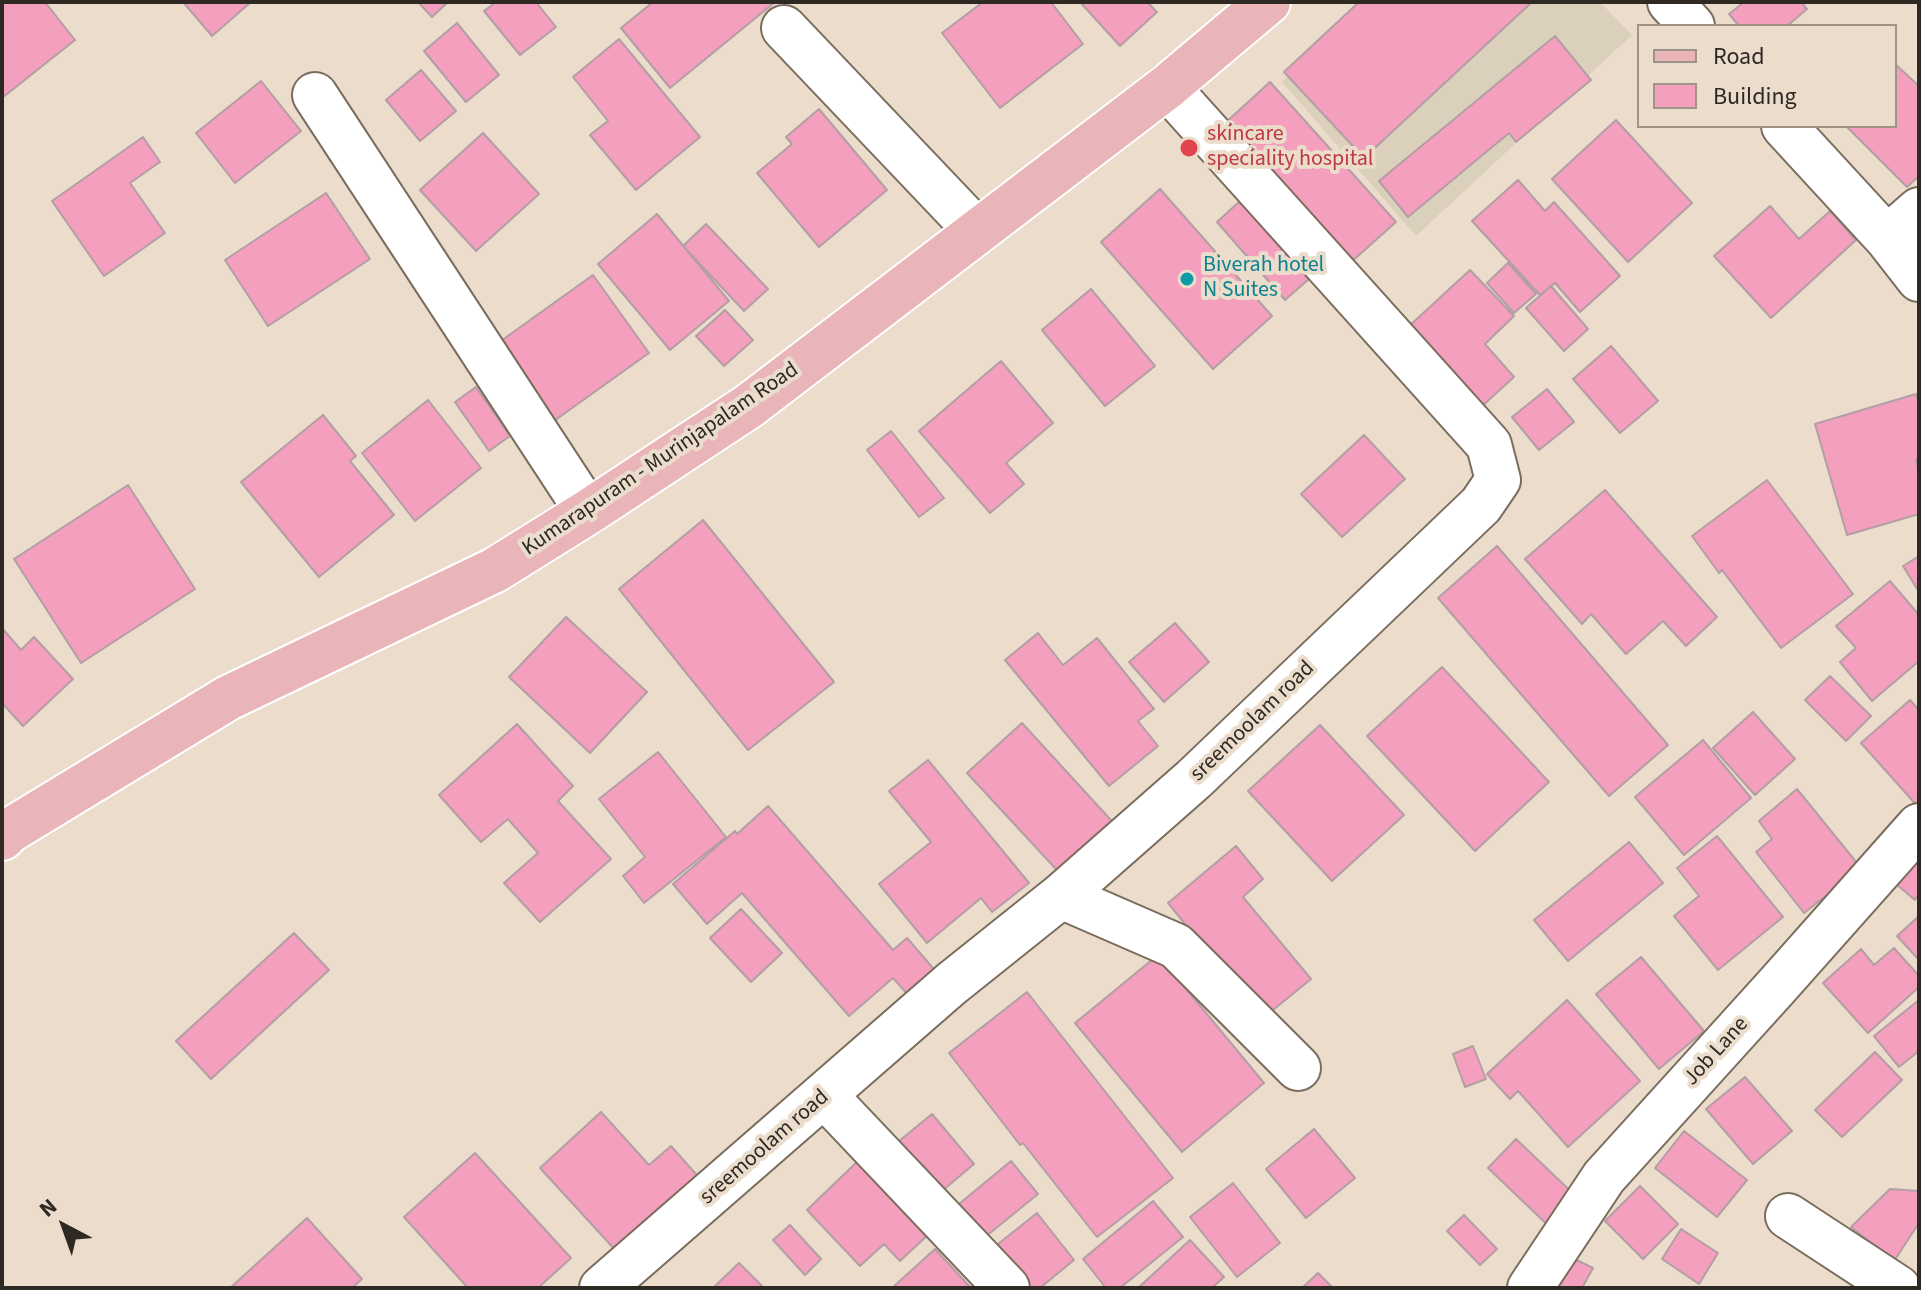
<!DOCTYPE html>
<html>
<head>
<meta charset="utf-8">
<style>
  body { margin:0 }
  #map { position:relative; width:1921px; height:1290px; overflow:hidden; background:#ebdccc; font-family:"Source Sans 3",sans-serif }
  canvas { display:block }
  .frame { position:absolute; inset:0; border:4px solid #2e2923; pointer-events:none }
  .legend { position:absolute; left:1637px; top:24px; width:260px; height:104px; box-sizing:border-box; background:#ebdccc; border:2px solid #9f9488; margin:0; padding:10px 14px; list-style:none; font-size:24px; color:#2e2923 }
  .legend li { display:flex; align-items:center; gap:16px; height:40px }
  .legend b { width:40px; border:2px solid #9f9488 }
  .north { position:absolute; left:24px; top:1186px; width:80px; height:80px; -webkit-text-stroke:6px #ebdccc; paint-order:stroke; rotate:319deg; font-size:22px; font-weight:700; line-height:32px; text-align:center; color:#2e2923 }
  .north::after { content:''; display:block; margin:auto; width:28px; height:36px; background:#2e2923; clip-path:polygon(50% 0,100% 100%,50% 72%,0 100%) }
</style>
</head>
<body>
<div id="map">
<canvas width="1921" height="1290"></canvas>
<div class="frame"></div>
<ul class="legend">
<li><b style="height:10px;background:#e9b5b8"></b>Road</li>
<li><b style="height:22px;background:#f49fbd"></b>Building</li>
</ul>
<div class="north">N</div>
</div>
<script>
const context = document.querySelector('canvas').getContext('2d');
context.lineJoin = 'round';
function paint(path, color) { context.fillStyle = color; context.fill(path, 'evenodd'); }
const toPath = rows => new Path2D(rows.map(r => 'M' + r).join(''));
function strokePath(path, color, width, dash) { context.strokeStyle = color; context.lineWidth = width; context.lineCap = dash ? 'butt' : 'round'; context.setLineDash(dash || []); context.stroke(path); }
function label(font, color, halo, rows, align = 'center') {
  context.font = font + ' "Source Sans 3",sans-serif'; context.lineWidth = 8; context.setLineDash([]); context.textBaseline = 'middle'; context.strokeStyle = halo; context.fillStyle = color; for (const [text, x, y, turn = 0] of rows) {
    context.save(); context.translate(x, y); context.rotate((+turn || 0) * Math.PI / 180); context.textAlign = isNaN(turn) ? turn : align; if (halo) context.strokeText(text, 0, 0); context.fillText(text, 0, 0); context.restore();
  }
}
paint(toPath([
  [1363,2,1600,2,1632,35,1416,236,1282,82]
]), '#dbd0bc');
const building = toPath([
  [2,2,45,2,75,40,2,98,2,2],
  [183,2,251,2,212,36,183,2],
  [418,2,448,2,432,17,418,2],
  [496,2,536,2,556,27,520,55,484,11,496,2],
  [653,2,775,2,670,88,621,28,653,2],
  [983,2,1051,2,1083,44,1000,108,942,33,983,2],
  [1080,2,1147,2,1157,12,1120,46,1080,2],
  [1359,2,1532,2,1364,158,1284,72,1359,2],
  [1744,2,1801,2,1807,9,1787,26,1739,26,1729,14,1744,2],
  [457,23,499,75,466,102,424,51,457,23],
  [1555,36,1591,80,1516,142,1509,133,1408,217,1379,181,1555,36],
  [619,39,700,137,636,190,590,135,608,121,573,77,619,39],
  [1895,64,1919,86,1919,176,1907,187,1846,126,1895,126,1895,64],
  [421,70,456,111,420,141,386,100,421,70],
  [261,81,301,131,235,183,196,133,261,81],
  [1270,82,1396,222,1349,264,1224,124,1270,82],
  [819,109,887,190,819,247,757,173,792,144,786,137,819,109],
  [1616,120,1692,203,1628,262,1552,179,1616,120],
  [483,133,539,194,476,251,420,190,483,133],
  [143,137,160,162,130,183,165,233,104,276,52,201,143,137],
  [1518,180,1545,211,1554,202,1620,276,1580,312,1555,283,1540,295,1472,221,1518,180],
  [1160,189,1272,316,1213,369,1101,242,1160,189],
  [326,193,370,259,268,326,225,260,326,193],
  [1240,201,1309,279,1285,300,1217,222,1240,201],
  [1770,206,1799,239,1830,211,1856,240,1771,318,1714,256,1770,206],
  [657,214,729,301,670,350,598,264,657,214],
  [706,224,768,289,744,311,683,246,706,224],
  [1508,263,1536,294,1514,313,1487,283,1508,263],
  [1470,270,1514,316,1485,344,1514,377,1480,408,1407,328,1470,270],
  [593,275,649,353,554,421,498,343,593,275],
  [1551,286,1588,329,1564,351,1526,308,1551,286],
  [1091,289,1155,366,1105,406,1042,330,1091,289],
  [725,310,753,340,724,366,696,336,725,310],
  [1611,346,1658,401,1620,433,1573,379,1611,346],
  [1001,361,1053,423,1006,463,1024,484,990,513,919,431,1001,361],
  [476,387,510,436,489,451,455,402,476,387],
  [1547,389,1574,422,1539,450,1512,417,1547,389],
  [1916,394,1919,404,1919,459,1916,460,1919,471,1919,514,1847,535,1815,424,1916,394],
  [428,400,481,468,415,521,362,453,428,400],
  [323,415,356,456,350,461,394,515,319,577,241,482,323,415],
  [891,431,944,498,919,517,867,450,891,431],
  [1364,435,1405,479,1342,537,1301,494,1364,435],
  [1767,480,1853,594,1781,648,1722,570,1719,573,1692,536,1767,480],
  [128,485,195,589,81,663,14,559,128,485],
  [1605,490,1717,617,1686,646,1663,621,1626,654,1591,614,1582,624,1525,559,1605,490],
  [703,520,834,682,748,750,619,589,703,520],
  [1497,546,1668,745,1609,796,1438,598,1497,546],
  [1919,556,1919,592,1903,566,1919,556],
  [1890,581,1919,615,1919,661,1872,701,1840,662,1856,648,1836,626,1890,581],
  [566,617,647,692,590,753,509,677,566,617],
  [1175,623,1209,662,1164,702,1129,662,1175,623],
  [2,628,21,650,34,637,73,679,23,726,2,703,2,628],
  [1038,633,1063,665,1097,638,1154,709,1138,721,1158,746,1109,786,1005,660,1038,633],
  [1442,667,1549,782,1475,851,1367,736,1442,667],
  [1830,676,1871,716,1846,741,1805,700,1830,676],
  [1910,700,1919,710,1919,808,1861,743,1910,700],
  [1753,712,1795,759,1755,795,1713,748,1753,712],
  [1022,723,1121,831,1067,881,967,773,1022,723],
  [517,724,573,786,558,801,611,859,540,922,504,883,538,853,508,819,481,842,439,795,517,724],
  [1320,725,1404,815,1332,881,1248,791,1320,725],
  [1703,740,1751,798,1684,855,1635,797,1703,740],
  [658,752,726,837,644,903,623,876,645,857,599,799,658,752],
  [928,760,1029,883,992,912,981,898,927,943,879,884,931,842,889,791,928,760],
  [1797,789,1861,868,1804,913,1756,852,1772,839,1759,821,1797,789],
  [768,806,893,950,907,938,945,982,918,1006,893,978,849,1016,742,893,707,924,673,884,735,831,737,834,768,806],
  [1717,836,1783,917,1718,970,1674,916,1699,896,1677,868,1717,836],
  [1629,842,1663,883,1568,961,1534,920,1629,842],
  [1919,843,1919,894,1915,900,1890,879,1919,843],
  [1236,846,1263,879,1243,897,1311,979,1262,1019,1168,903,1236,846],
  [741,909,782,953,751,982,710,938,741,909],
  [1919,916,1919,960,1897,936,1919,916],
  [294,933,329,970,211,1079,176,1041,294,933],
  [1894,948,1919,976,1919,987,1868,1033,1823,983,1861,949,1874,965,1894,948],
  [1158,955,1264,1083,1182,1152,1075,1023,1158,955],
  [1641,957,1704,1031,1659,1069,1596,994,1641,957],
  [1027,992,1173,1178,1097,1237,1023,1143,1020,1145,949,1053,1027,992],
  [1567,1000,1640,1081,1568,1147,1518,1091,1510,1099,1487,1074,1567,1000],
  [1919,1000,1919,1051,1899,1067,1874,1036,1919,1000],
  [1473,1046,1486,1079,1465,1087,1453,1054,1473,1046],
  [1875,1052,1902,1080,1842,1137,1815,1110,1875,1052],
  [1745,1077,1792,1131,1753,1164,1706,1109,1745,1077],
  [601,1112,649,1165,671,1146,711,1191,629,1265,540,1168,601,1112],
  [932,1114,974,1164,935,1197,893,1146,932,1114],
  [1314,1129,1355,1178,1306,1218,1266,1169,1314,1129],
  [1684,1131,1747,1180,1717,1217,1655,1168,1684,1131],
  [1516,1139,1583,1203,1555,1232,1488,1168,1516,1139],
  [475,1153,571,1258,538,1288,468,1288,404,1217,475,1153],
  [860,1159,930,1233,900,1261,884,1244,860,1266,807,1210,860,1159],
  [1011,1161,1038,1194,979,1242,953,1209,1011,1161],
  [1233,1183,1280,1243,1237,1277,1190,1217,1233,1183],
  [1640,1186,1678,1224,1643,1259,1605,1221,1640,1186],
  [1890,1189,1919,1191,1919,1223,1894,1261,1851,1227,1890,1189],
  [1153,1201,1183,1237,1120,1288,1106,1288,1083,1259,1153,1201],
  [1037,1213,1074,1260,1040,1288,1017,1288,988,1252,1037,1213],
  [1464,1215,1497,1249,1480,1265,1447,1231,1464,1215],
  [307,1218,362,1279,352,1288,230,1288,307,1218],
  [790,1225,821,1259,805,1275,773,1240,790,1225],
  [1681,1229,1718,1253,1699,1284,1662,1259,1681,1229],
  [1190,1240,1224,1277,1212,1288,1138,1288,1190,1240],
  [935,1249,971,1288,892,1288,935,1249],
  [1560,1252,1593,1268,1582,1288,1543,1288,1560,1252],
  [739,1263,764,1288,713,1288,739,1263],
  [1318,1273,1333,1288,1302,1288,1318,1273]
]);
paint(building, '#f49fbd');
strokePath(building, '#b39ea4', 2);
const minor = toPath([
  [1670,2,1692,26],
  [784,28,977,231],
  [315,95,588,512],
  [1784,126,1887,238,1919,279],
  [1887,238,1919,210],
  [1061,896,1176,946,1298,1068],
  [825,1096,1007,1288],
  [1788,1216,1898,1288],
  [602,1288,951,984,1061,896,1194,779,1481,505,1498,480,1489,445,1167,87],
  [1530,1288,1604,1177,1777,986,1919,826]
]);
const major = toPath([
  [2,838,9,831,228,698,495,570,588,512,749,406,1167,87,1268,2]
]);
strokePath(minor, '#7a6d5e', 48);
strokePath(major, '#fff', 48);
strokePath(minor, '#fff', 44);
strokePath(major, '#e9b5b8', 44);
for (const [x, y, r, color] of [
  [1189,148,10,"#e0444e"],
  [1187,279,8,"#0f9aa8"]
]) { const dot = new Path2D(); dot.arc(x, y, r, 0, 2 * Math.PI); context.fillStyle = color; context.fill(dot); strokePath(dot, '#ebdccc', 3); }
label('22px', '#be3a42', '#ebdccc', [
  ["skincare",1207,135],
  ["speciality hospital",1207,160]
], 'left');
label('22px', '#0d838f', '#ebdccc', [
  ["Biverah hotel",1203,266],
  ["N Suites",1203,291]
], 'left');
label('22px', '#2e2923', '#ebdccc', [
  ["Kumarapuram - Murinjapalam Road",661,460,-34],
  ["sreemoolam road",1253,722,-44],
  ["Job Lane",1717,1052,-48],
  ["sreemoolam road",765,1148,-41]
]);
</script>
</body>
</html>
